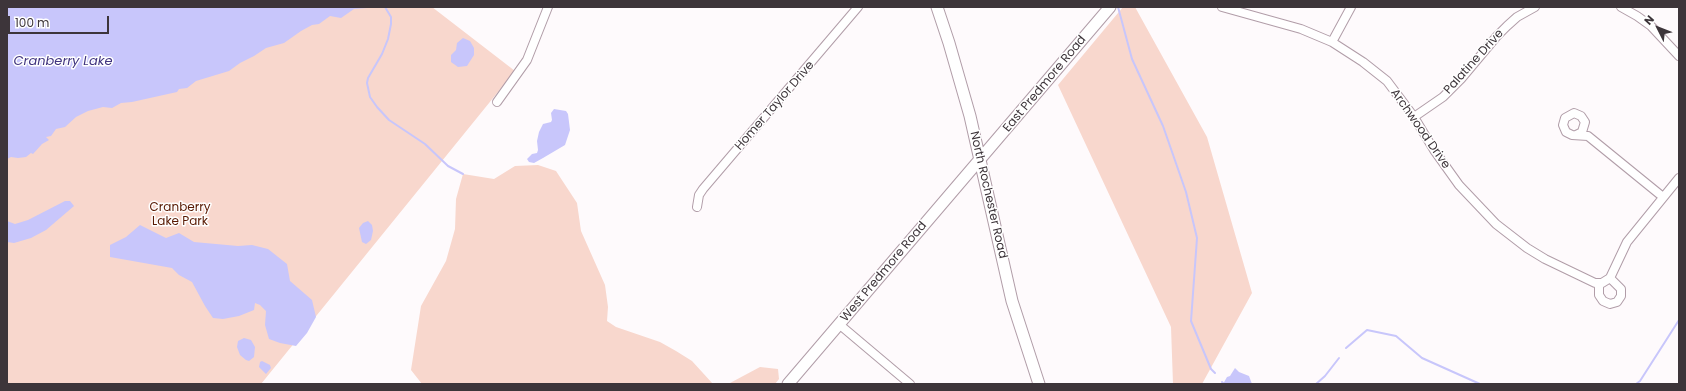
<!DOCTYPE html>
<html>
<head>
<meta charset="utf-8">
<style>
  body { margin:0 }
  #map { position:relative; width:1686px; height:391px; overflow:hidden; background:#fefafc; font-family:Poppins,sans-serif }
  canvas { display:block }
  .frame { position:absolute; inset:0; border:8px solid #3d353a; pointer-events:none }
  .north { position:absolute; left:1638px; top:8px; width:40px; height:40px; -webkit-text-stroke:3px #fff; paint-order:stroke; rotate:312deg; font-size:11px; font-weight:700; line-height:16px; text-align:center; color:#3d353a }
  .north::after { content:''; display:block; margin:auto; width:14px; height:18px; background:#3d353a; clip-path:polygon(50% 0,100% 100%,50% 72%,0 100%) }
  .scale { position:absolute; left:8px; top:16px; width:101px; height:18px; box-sizing:border-box; border:2px solid #3d353a; border-top:0; padding-left:5px; font-size:12px; line-height:14px; white-space:nowrap; color:#3d353a; -webkit-text-stroke:3px #fff; paint-order:stroke }
</style>
</head>
<body>
<div id="map">
<canvas width="1686" height="391"></canvas>
<div class="frame"></div>
<div class="north">N</div>
<div class="scale">100 m</div>
</div>
<script>
const context = document.querySelector('canvas').getContext('2d');
context.lineJoin = 'round';
function paint(path, color) { context.fillStyle = color; context.fill(path, 'evenodd'); }
const toPath = rows => new Path2D(rows.map(r => 'M' + r).join(''));
function strokePath(path, color, width, dash) { context.strokeStyle = color; context.lineWidth = width; context.lineCap = dash ? 'butt' : 'round'; context.setLineDash(dash || []); context.stroke(path); }
function label(font, color, halo, rows, align = 'center') {
  context.font = font + ' Poppins,sans-serif'; context.lineWidth = 3; context.setLineDash([]); context.textBaseline = 'middle'; context.strokeStyle = halo; context.fillStyle = color; for (const [text, x, y, turn = 0] of rows) {
    context.save(); context.translate(x, y); context.rotate((+turn || 0) * Math.PI / 180); context.textAlign = isNaN(turn) ? turn : align; if (halo) context.strokeText(text, 0, 0); context.fillText(text, 0, 0); context.restore();
  }
}
paint(toPath([
  [134,7,432,7,515,71,261,384,7,384,7,149],
  [1123,7,1135,7,1207,137,1252,293,1202,384,1173,384,1171,327,1058,85],
  [538,165,556,171,577,203,581,231,605,285,608,307,607,321,616,327,660,342,676,351,692,361,713,384,422,384,411,370,421,306,446,261,455,229,456,199,463,174,494,179,515,166],
  [760,367,778,369,779,379,775,384,718,384,730,383]
]), '#f8d7cd');
paint(toPath([
  [7,7,369,7,367,8,354,9,341,18,330,16,319,24,312,25,301,31,284,43,266,48,254,56,240,63,229,71,196,81,187,88,179,89,177,92,132,102,121,103,112,108,103,107,88,111,76,117,65,127,56,129,51,136,46,137,49,140,42,144,33,154,31,153,26,157,18,158,11,157,7,159],
  [463,38,470,41,474,48,474,55,467,66,458,67,451,62,451,55,456,50,457,43],
  [554,109,566,111,568,114,570,130,565,145,543,158,534,163,529,162,527,159,532,154,537,153,538,150,537,141,539,132,543,124,551,122,552,120,551,113],
  [65,201,70,201,74,206,46,230,31,238,14,243,7,242,7,221,15,224,28,220],
  [368,221,372,225,373,231,371,240,366,244,362,242,359,228,363,223],
  [140,225,166,238,179,233,194,242,238,246,252,245,268,249,287,264,290,281,312,300,316,317,307,333,296,346,280,343,269,339,265,325,266,311,260,305,255,303,254,310,239,316,223,319,213,318,205,306,192,282,179,275,172,268,110,257,110,245,126,237],
  [244,338,251,340,255,347,254,357,249,361,246,360,240,355,237,347,238,341],
  [262,361,270,365,271,368,266,374,259,367,260,362],
  [1235,368,1239,372,1249,376,1252,384,1223,384,1227,377,1230,376]
]), '#c8c6fb');
strokePath(toPath([
  [385,7,391,17,391,24,388,39,382,54,368,78,367,83,370,97,377,107,389,120,425,144,448,166,463,174],
  [1118,7,1132,59,1163,126,1186,192,1197,238,1191,321,1211,369,1215,373],
  [1346,348,1367,330,1396,336,1422,358,1480,384],
  [1222,382,1224,384],
  [1316,384,1325,376,1339,358],
  [1636,384,1640,381,1679,320]
]), '#c8c6fb', 2);
const street = toPath([
  [1222,7,1301,29,1332,42,1363,62,1387,81,1414,117,1434,150,1459,185,1496,224,1527,248,1545,259,1595,283,1602,283,1610,278,1627,242,1679,178],
  [1621,7,1637,16,1651,26,1679,56],
  [1332,42,1351,7],
  [497,102,527,60,548,7],
  [1414,117,1443,97,1461,79,1497,36,1507,26,1517,17,1535,7],
  [1576,135,1582,132,1585,122,1581,116,1574,113,1565,118,1563,125,1566,132,1572,135,1588,136,1663,197],
  [697,207,699,195,703,189,858,7],
  [1599,283,1599,295,1603,301,1610,304,1617,302,1621,296,1621,289,1610,278],
  [840,325,910,384]
]);
const secondary = toPath([
  [937,7,949,43,970,116,1012,301,1039,384],
  [788,384,1110,7]
]);
strokePath(street, '#b19da8', 10);
strokePath(secondary, '#b19da8', 13);
strokePath(street, '#fff', 8);
strokePath(secondary, '#fff', 11);
label('12px', '#3d353a', '#fff', [
  ["Palatine Drive",1474,62,-48],
  ["East Predmore Road",1045,84,-50],
  ["Homer Taylor Drive",775,106,-49],
  ["Archwood Drive",1420,129,55],
  ["North Rochester Road",988,195,77],
  ["West Predmore Road",884,272,-50]
]);
label('12px', '#581902', '#fff', [
  ["Cranberry",180,208],
  ["Lake Park",180,222]
]);
label('italic 13px', '#40347f', '#fff', [
  ["Cranberry Lake",63,62]
]);
</script>
</body>
</html>
